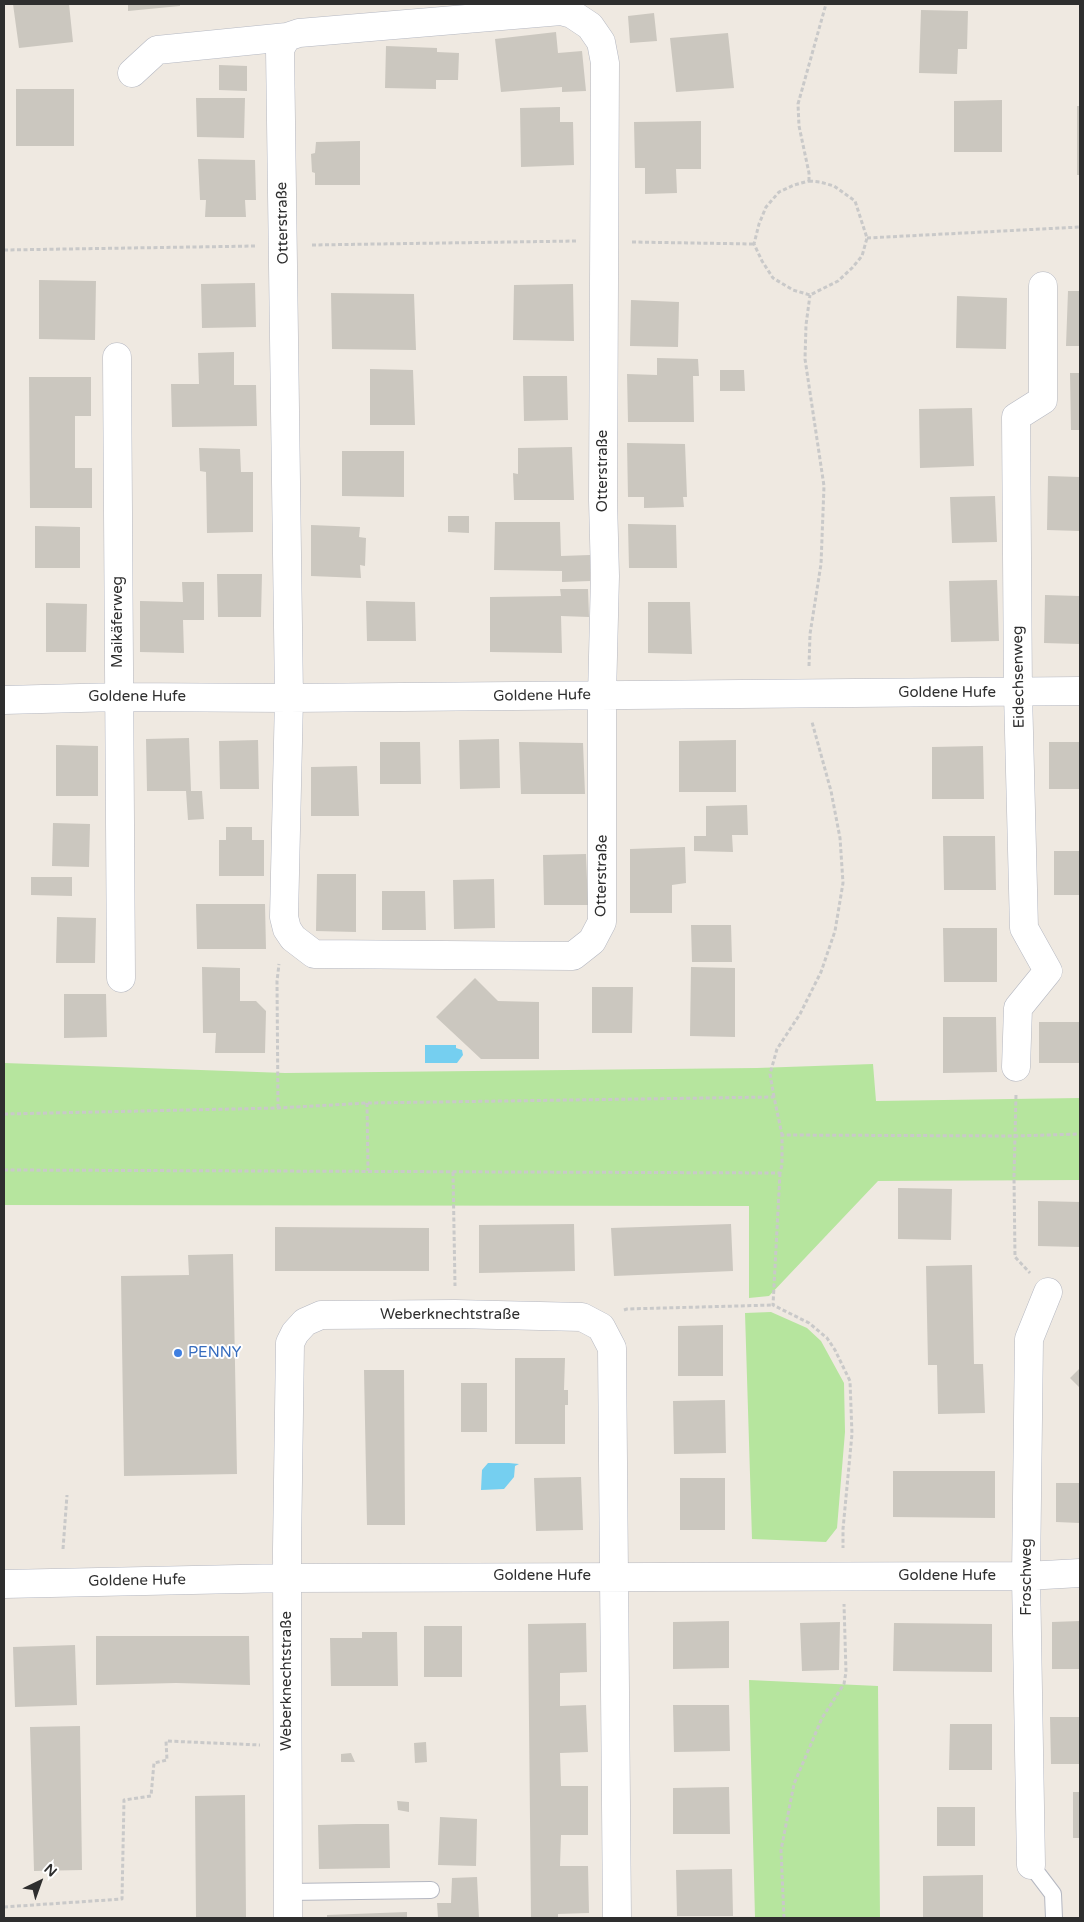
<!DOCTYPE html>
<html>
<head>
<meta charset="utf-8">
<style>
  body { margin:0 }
  #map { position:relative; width:1084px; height:1922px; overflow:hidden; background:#efe9e1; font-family:"Varela Round",sans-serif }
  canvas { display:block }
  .frame { position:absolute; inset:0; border:5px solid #2e2e2e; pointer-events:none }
  .north { position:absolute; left:15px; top:1857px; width:50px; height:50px; -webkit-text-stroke:4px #fff; paint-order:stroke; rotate:42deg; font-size:14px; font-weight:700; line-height:20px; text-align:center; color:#2e2e2e }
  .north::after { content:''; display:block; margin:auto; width:18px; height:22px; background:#2e2e2e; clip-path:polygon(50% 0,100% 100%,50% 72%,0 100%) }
</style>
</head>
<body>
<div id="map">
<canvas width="1084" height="1922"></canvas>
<div class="frame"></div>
<div class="north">N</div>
</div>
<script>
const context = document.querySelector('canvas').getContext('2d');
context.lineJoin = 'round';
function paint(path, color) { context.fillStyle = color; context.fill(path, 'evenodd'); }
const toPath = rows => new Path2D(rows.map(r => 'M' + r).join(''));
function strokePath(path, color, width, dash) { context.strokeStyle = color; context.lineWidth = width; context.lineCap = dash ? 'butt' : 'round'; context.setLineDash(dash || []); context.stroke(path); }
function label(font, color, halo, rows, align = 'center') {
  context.font = font + ' "Varela Round",sans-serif'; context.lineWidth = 4; context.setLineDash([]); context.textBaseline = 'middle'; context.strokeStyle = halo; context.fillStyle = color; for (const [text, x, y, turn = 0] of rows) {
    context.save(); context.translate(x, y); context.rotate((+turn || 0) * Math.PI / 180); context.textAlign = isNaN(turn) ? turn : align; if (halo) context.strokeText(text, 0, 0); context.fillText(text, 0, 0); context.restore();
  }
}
paint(toPath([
  [4,1063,285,1073,757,1068,873,1064,876,1101,1080,1098,1080,1180,878,1181,769,1296,749,1298,749,1206,4,1205],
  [771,1312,807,1328,821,1341,844,1383,845,1432,837,1528,826,1542,752,1539,745,1313],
  [749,1680,878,1686,880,1918,755,1918]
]), '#b6e59e');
paint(toPath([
  [425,1045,456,1045,456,1048,462,1050,463,1055,457,1063,425,1063],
  [488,1463,509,1463,519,1464,515,1466,514,1477,504,1489,481,1490,482,1470]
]), '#75cff0');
paint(toPath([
  [13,4,69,4,73,42,19,48],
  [128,4,180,4,180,6,128,11],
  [921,10,968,11,967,49,958,49,957,74,919,73],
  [654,13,657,41,630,43,628,16],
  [556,32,558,53,582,51,586,91,562,92,562,87,501,92,495,39],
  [728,33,734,88,676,92,670,38],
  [386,46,437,48,437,52,459,53,458,80,436,80,436,89,385,88],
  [219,65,247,66,247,91,219,90],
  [16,89,74,89,74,146,16,146],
  [196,98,245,98,244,138,197,137],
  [1002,100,1002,152,954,152,954,101],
  [1077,106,1080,106,1080,175,1077,175],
  [560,107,560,122,573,122,574,165,521,167,520,108],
  [701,121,701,169,676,169,677,193,645,194,645,168,635,168,634,122],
  [360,141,360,185,315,185,315,173,312,172,311,154,315,153,316,142],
  [198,159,255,160,256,200,245,200,246,217,205,217,206,200,200,200],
  [39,280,96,281,95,340,39,339],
  [255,283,256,327,202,328,201,284],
  [573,284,574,341,513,340,514,285],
  [1068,291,1080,291,1080,346,1066,346],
  [331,293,414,294,416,350,332,349],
  [957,296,1007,298,1006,349,956,348],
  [631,300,679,302,678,347,630,346],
  [234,352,234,385,256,385,257,426,172,427,171,384,199,384,198,353],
  [657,358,698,359,699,376,693,376,694,422,628,422,627,374,657,375],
  [370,369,413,370,415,425,370,425],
  [720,370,744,370,745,391,720,391],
  [1070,373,1080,373,1080,430,1071,430],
  [523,376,567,376,568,420,524,421],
  [29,377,91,377,91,416,75,416,75,468,92,468,92,508,30,508],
  [972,408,974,466,920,468,919,409],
  [627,443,685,444,687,497,683,497,684,507,644,508,644,497,628,497],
  [572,447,574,500,514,500,513,473,518,474,518,448],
  [199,448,240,449,241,472,253,472,253,532,207,533,206,472,200,471],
  [342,451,404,451,404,497,342,496],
  [1048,476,1080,477,1080,531,1047,530],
  [995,496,997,542,952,543,950,497],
  [448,516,469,516,469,533,448,532],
  [495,522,560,522,561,556,590,555,590,581,562,582,562,571,494,570],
  [628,524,676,525,677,568,629,568],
  [311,525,360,527,359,537,366,538,365,566,360,565,361,578,311,576],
  [35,526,80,527,80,568,35,568],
  [217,574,262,574,261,617,218,617],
  [997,580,999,641,951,642,949,581],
  [182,582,204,582,204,620,183,620,184,653,140,652,140,601,183,602],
  [560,589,588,589,589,617,561,616,562,653,490,652,490,597,561,596],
  [1045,595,1080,596,1080,644,1044,643],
  [366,601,415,602,416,641,367,641],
  [648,602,690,602,692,654,648,653],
  [46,603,87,604,86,652,46,652],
  [189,738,191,791,202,791,204,819,188,820,186,791,147,791,146,739],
  [499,739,500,788,460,789,459,740],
  [258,740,259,789,220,789,219,741],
  [736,740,736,792,679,792,679,741],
  [380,742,420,742,421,784,380,784],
  [519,742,583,743,585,794,521,794],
  [1049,742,1080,742,1080,789,1049,789],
  [56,745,98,746,98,796,56,796],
  [983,746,984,799,932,799,932,747],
  [357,766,359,816,311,816,311,767],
  [747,805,748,835,732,835,733,852,694,851,694,836,706,836,706,806],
  [53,823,90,824,89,867,52,866],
  [226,827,252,827,252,840,264,840,264,876,219,876,219,840,226,840],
  [943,836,995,836,996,890,944,890],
  [685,847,686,883,672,885,672,913,630,913,630,849],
  [1054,851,1080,851,1080,895,1054,895],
  [586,854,588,905,544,905,543,855],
  [317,874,356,874,356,932,316,931],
  [31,877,72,877,72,896,31,895],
  [494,879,495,928,454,929,453,880],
  [382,891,425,891,426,930,382,930],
  [196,904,265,904,266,949,197,949],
  [57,917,96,918,95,963,56,963],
  [691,925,731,925,732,962,692,962],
  [943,928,997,928,997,982,944,982],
  [202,967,240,968,240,1001,256,1001,266,1011,265,1053,215,1053,216,1033,203,1033],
  [691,967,735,968,735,1037,690,1036],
  [475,978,498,1001,539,1002,539,1059,481,1059,436,1017],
  [592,987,633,987,632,1033,592,1033],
  [64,994,106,994,107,1037,64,1038],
  [943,1017,996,1017,997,1072,943,1073],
  [1039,1022,1080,1022,1080,1063,1039,1063],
  [898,1188,952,1189,951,1240,898,1239],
  [1038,1201,1080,1202,1080,1247,1038,1246],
  [574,1224,575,1271,479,1273,479,1225],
  [731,1224,733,1271,614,1276,611,1228],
  [275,1227,429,1228,429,1271,275,1271],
  [233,1254,237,1474,124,1476,121,1276,189,1275,188,1255],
  [972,1265,974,1364,983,1364,985,1413,938,1414,937,1365,928,1365,926,1266],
  [723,1325,723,1376,678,1376,678,1326],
  [515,1358,565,1358,564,1390,568,1390,568,1405,565,1405,565,1444,515,1444],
  [1080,1368,1080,1388,1070,1378],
  [364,1370,404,1370,405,1525,367,1525],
  [461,1383,487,1383,487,1432,461,1432],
  [725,1400,726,1453,674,1454,673,1401],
  [893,1471,995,1471,995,1518,893,1517],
  [581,1477,583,1530,536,1531,534,1478],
  [680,1478,725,1478,725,1530,680,1530],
  [1056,1483,1080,1483,1080,1523,1056,1522],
  [729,1621,729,1668,673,1669,673,1622],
  [1080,1621,1080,1669,1052,1669,1052,1622],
  [840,1622,839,1670,802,1671,800,1623],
  [586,1623,587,1672,560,1673,560,1706,586,1705,588,1752,560,1753,561,1786,588,1786,588,1835,561,1835,560,1866,588,1866,589,1913,558,1914,558,1918,531,1918,528,1624],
  [894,1623,992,1624,992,1672,893,1671],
  [424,1626,462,1626,462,1677,424,1677],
  [362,1632,397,1632,398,1686,331,1686,330,1638,362,1638],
  [96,1636,249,1636,250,1685,176,1683,96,1685],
  [75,1645,77,1705,15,1707,13,1647],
  [673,1705,729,1705,730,1751,674,1752],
  [1050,1717,1080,1717,1080,1764,1051,1764],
  [950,1724,992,1724,992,1770,949,1770],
  [80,1726,82,1870,34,1871,30,1727],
  [426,1742,427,1762,415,1763,414,1743],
  [351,1753,355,1762,341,1762,341,1754],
  [729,1787,730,1834,673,1834,673,1788],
  [1073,1792,1080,1792,1080,1838,1073,1838],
  [245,1795,246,1917,196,1917,195,1796],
  [397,1801,409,1802,409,1812,398,1810],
  [937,1807,975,1807,975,1846,937,1846],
  [440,1817,477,1819,476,1866,438,1865],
  [356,1824,389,1824,390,1868,319,1869,318,1825],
  [732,1869,733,1916,677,1916,676,1870],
  [983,1875,983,1918,923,1918,923,1876],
  [477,1877,479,1918,438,1918,437,1903,451,1903,452,1878],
  [407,1912,407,1918,327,1918,327,1915]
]), '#cbc7bf');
const lane = toPath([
  [1031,1865,1053,1894,1054,1918],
  [288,1892,431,1890]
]);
const street = toPath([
  [561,11,572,14,590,26,601,42,605,63,603,500,605,576,602,696,602,922,592,941,573,956,314,954,293,938,287,929,284,917,289,698,280,49,287,37,299,33,561,11],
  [132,73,157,50,287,37],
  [117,357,121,978],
  [4,700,118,697,289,698,1080,691],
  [1016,1067,1018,1008,1048,971,1024,928,1018,693,1016,417,1043,400,1043,286],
  [4,1584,287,1578,1026,1576,1080,1573],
  [1031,1865,1026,1576,1029,1339,1048,1292],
  [288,1918,287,1549,290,1343,295,1333,305,1322,321,1315,455,1314,582,1317,601,1327,612,1348,617,1918]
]);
strokePath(lane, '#b4b7c1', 18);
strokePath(street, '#b4b7c1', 29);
strokePath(toPath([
  [809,181,820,182,834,186,855,201,867,238,862,256,852,268,838,281,810,295,793,290,773,278,762,261,754,244,759,224,766,207,779,192,794,185,809,181],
  [809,181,809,173,799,126,798,104,826,4],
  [867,238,1080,227],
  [632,242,754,244],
  [312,245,576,241],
  [4,250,256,246],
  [809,666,810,634,821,564,824,486,805,359,806,325,810,295],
  [1016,1095,1014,1177,1015,1257,1030,1273],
  [774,1097,770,1074,777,1049,800,1014,821,972,835,931,843,883,840,838,831,791,812,722],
  [367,1103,368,1171],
  [278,1108,277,981,279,964],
  [4,1114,278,1108,367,1103,774,1097,782,1135],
  [4,1170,780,1173,782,1165,782,1135,1015,1136,1080,1134],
  [453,1172,455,1286],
  [780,1173,773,1305,809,1323,827,1338,835,1350,850,1381,852,1434,843,1529,843,1548],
  [624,1310,627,1309,773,1305],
  [63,1549,67,1495],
  [4,1907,122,1899,124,1800,151,1796,154,1763,167,1760,166,1741,260,1745],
  [784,1918,781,1850,794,1784,822,1718,844,1684,846,1672,844,1604]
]), '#c9c9c9', 3, [4, 2.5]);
strokePath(lane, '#fff', 16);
strokePath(street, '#fff', 28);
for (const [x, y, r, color] of [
  [178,1353,5,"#3f7fe0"]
]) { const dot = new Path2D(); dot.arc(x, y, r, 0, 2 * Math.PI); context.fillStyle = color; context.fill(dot); strokePath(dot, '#fff', 2); }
label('15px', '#2e2e2e', '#fff', [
  ["Otterstraße",283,223,-91],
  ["Otterstraße",603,471,-90],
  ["Maikäferweg",118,622,-90],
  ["Eidechsenweg",1019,677,-91],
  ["Goldene Hufe",947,693],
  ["Goldene Hufe",542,696,-1],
  ["Goldene Hufe",137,697],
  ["Otterstraße",602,876,-89],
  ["Weberknechtstraße",450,1315],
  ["Goldene Hufe",542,1576],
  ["Goldene Hufe",947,1576],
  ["Froschweg",1027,1577,-90],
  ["Goldene Hufe",137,1581,-1],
  ["Weberknechtstraße",287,1681,-90]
]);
label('15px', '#366cbe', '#fff', [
  ["PENNY",188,1353]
], 'left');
</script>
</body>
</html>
